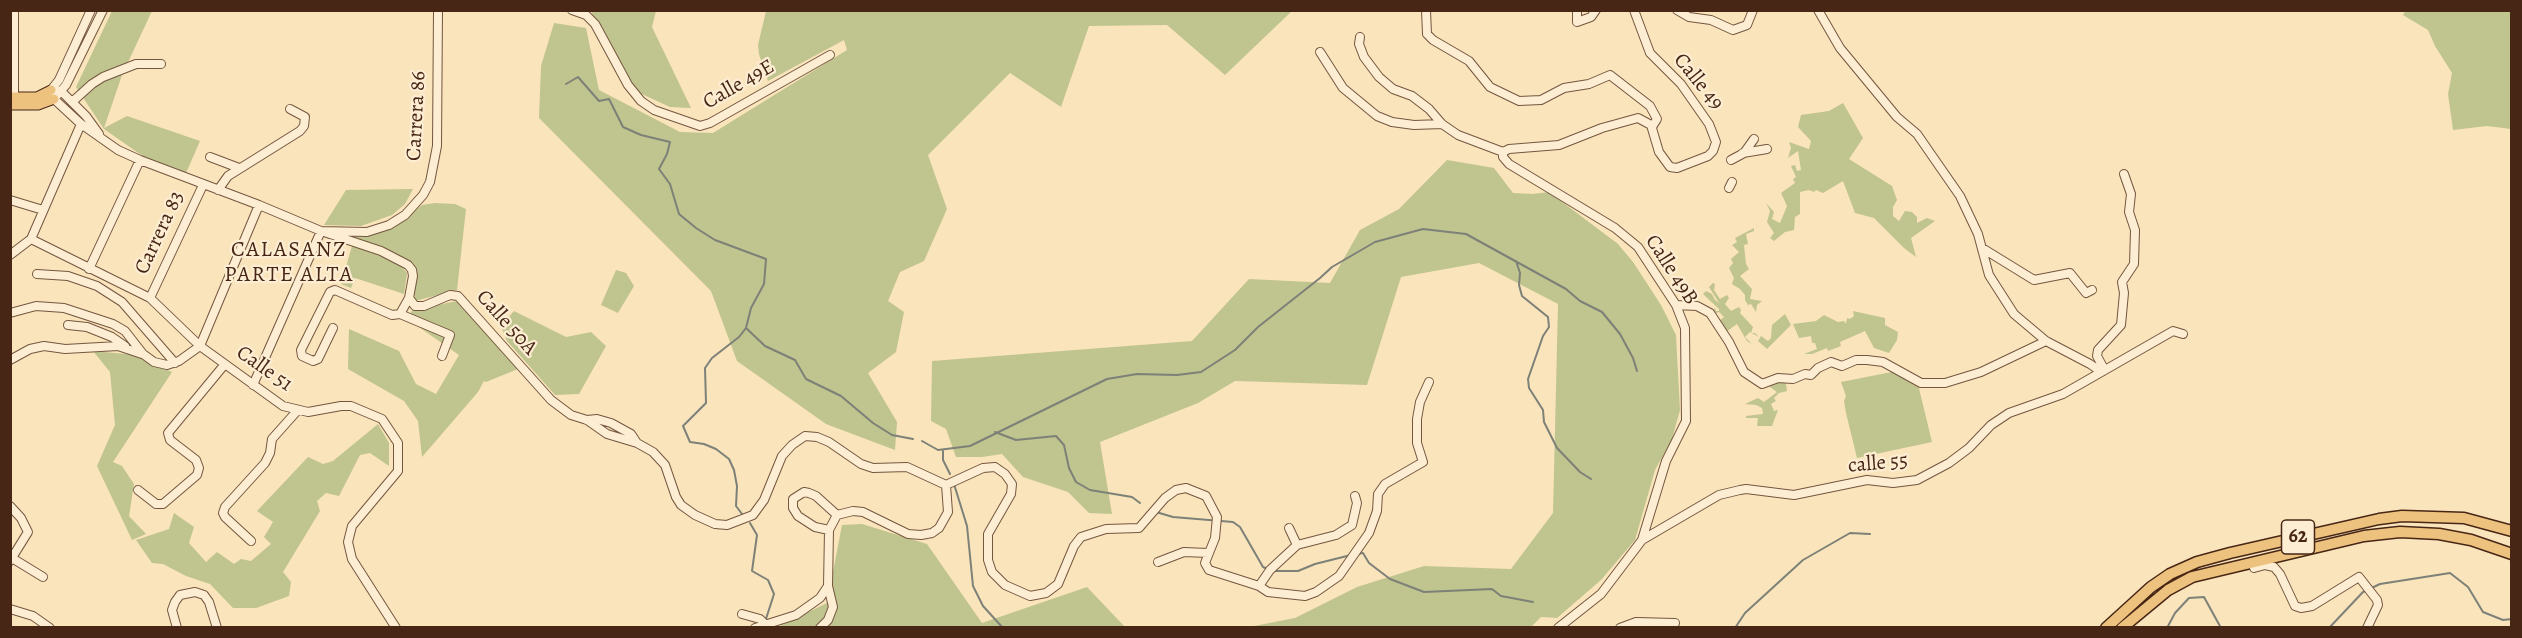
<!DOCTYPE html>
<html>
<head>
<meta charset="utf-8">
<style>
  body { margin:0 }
  #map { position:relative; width:2522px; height:638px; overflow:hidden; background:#fae4bb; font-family:Alegreya,serif }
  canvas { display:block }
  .frame { position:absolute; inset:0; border:12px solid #472616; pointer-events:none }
</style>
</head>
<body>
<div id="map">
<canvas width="2522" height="638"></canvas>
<div class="frame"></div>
</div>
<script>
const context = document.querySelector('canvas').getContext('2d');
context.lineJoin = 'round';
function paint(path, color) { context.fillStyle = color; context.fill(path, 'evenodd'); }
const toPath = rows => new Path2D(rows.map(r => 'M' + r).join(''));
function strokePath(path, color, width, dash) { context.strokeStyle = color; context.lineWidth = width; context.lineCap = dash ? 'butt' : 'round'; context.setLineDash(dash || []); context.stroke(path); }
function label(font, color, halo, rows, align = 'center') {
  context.font = font + ' Alegreya,serif'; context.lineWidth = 4.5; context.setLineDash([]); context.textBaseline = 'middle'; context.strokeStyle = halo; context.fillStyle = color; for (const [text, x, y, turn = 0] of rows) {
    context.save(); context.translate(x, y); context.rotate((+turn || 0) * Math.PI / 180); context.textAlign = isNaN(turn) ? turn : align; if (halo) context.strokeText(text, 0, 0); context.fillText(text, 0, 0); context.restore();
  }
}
paint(toPath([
  [1293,10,1225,75,1167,25,1089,26,1061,107,1010,73,928,155,947,209,924,261,900,272,888,301,904,312,896,352,868,373,897,422,895,450,826,424,737,361,711,291,539,118,541,66,554,23,586,28,599,90,680,132,713,133,847,50,844,40,768,81,759,54,758,45,766,11],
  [2406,10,2511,11,2511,129,2487,126,2453,130,2448,94,2452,73,2435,46,2428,30,2403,15],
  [112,11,152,11,122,75,104,128,127,116,200,141,186,173,147,159,104,129,76,87],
  [591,11,656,11,652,27,691,108,670,107,631,89],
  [1843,103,1863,138,1849,159,1892,186,1897,200,1893,207,1893,216,1899,221,1905,211,1912,212,1917,217,1917,223,1927,218,1935,221,1911,238,1916,257,1904,248,1874,218,1855,213,1843,181,1823,193,1816,190,1814,192,1809,190,1800,192,1800,214,1795,217,1794,230,1785,232,1774,241,1770,238,1774,233,1767,222,1770,211,1766,203,1774,212,1772,219,1780,223,1787,206,1781,193,1795,183,1793,179,1796,177,1791,166,1795,165,1797,171,1801,170,1798,151,1788,158,1791,148,1789,142,1809,149,1811,141,1798,127,1801,115,1829,111],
  [1447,160,1494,168,1513,193,1533,194,1549,192,1618,244,1633,262,1661,305,1676,335,1680,410,1672,439,1655,470,1635,540,1601,580,1557,618,1541,617,1531,627,1249,627,1295,618,1357,587,1424,566,1511,569,1553,513,1558,304,1479,263,1401,277,1367,385,1235,381,1198,403,1100,442,1112,514,1089,513,1068,492,1023,477,1002,454,982,457,956,457,946,429,931,421,932,361,1192,341,1249,279,1330,283,1360,230,1399,209],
  [413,189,405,204,392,215,361,226,324,225,346,190],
  [435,203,455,204,466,209,457,290,415,301,413,266,351,238,394,226,422,205],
  [1754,228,1754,231,1746,234,1748,244,1744,245,1746,264,1749,269,1740,276,1752,289,1750,299,1762,301,1757,305,1756,312,1751,304,1748,305,1745,300,1745,295,1740,289,1732,284,1734,278,1729,268,1733,263,1731,259,1739,252,1732,245,1737,242,1735,238],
  [352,246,397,261,407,273,404,294,355,278,351,288,341,284],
  [616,270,626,273,634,286,618,313,601,305],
  [1713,283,1715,284,1714,290,1720,299,1727,295,1729,298,1725,304,1731,311,1739,307,1741,310,1740,313,1753,327,1751,333,1755,333,1759,337,1750,332,1745,337,1752,344,1747,341,1737,324,1726,332,1719,321,1724,317,1719,312,1714,314,1713,310,1715,308,1716,311,1719,311,1719,309,1703,294,1706,291,1712,294,1715,300,1719,303,1709,287],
  [457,301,518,369,486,382,484,381,478,392,422,457,418,421,404,401,348,369,349,329,399,351,416,384,436,394,459,355,406,318,413,310],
  [514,311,566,337,591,332,606,346,579,394,555,395,507,341,501,326],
  [1853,311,1885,318,1885,325,1898,332,1897,340,1889,353,1874,348,1865,331,1840,342,1841,346,1828,351,1827,348,1812,354,1804,354,1817,349,1815,343,1812,343,1811,336,1799,338,1793,324,1816,321,1824,315,1838,322,1844,321,1846,324,1847,318,1850,319,1854,316],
  [1785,314,1791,325,1767,349,1758,341,1761,336,1768,341,1771,338,1772,325],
  [93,351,137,355,172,372,113,462,122,466,134,484,129,516,146,534,132,540,97,466,115,425,110,372],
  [1902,370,1916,376,1932,442,1857,458,1846,413,1844,401,1846,396,1841,382],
  [1785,378,1787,391,1779,393,1774,398,1776,401,1771,404,1774,411,1778,410,1772,426,1757,426,1758,418,1746,418,1746,416,1763,414,1762,408,1756,405,1745,404,1758,398,1764,402,1777,392,1767,385],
  [378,424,389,443,389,466,370,453,360,455,339,496,326,493,317,501,320,511,283,572,291,582,289,596,256,608,233,608,210,584,186,576,163,564,152,563,136,540,169,529,174,513,194,527,189,543,206,562,217,552,234,564,241,559,251,561,271,544,264,537,273,522,257,511,308,457,323,464,333,461],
  [862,524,927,544,982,623,1087,587,1125,627,776,628,827,603,842,525]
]), '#c0c48e');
strokePath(toPath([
  [566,84,578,77,599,101,609,99,623,127,641,135,670,142,667,154,659,169,670,184,679,214,696,228,715,240,766,259,764,284,751,308,746,328,765,346,795,360,806,379,841,396,873,423,892,435,913,439],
  [1516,261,1520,273,1519,285,1522,296,1548,317,1549,327,1543,336,1528,379,1529,388,1543,410,1544,422,1557,448,1580,472,1591,479],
  [995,432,1016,440,1056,436,1064,445,1069,468,1076,482,1090,490,1132,497,1140,503],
  [922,441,938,450,970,446,1107,379,1137,374,1177,375,1201,372,1235,350,1258,327,1320,278,1332,267,1375,242,1423,229,1466,234,1566,289,1580,301,1602,312,1620,334,1633,358,1637,371],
  [943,451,943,460,950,474],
  [954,484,967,526,973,586,983,606,1003,628],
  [1156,512,1173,517,1233,522,1240,527,1263,567,1268,569],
  [742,514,736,506,737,486,734,470,729,459,716,449,704,444,690,442,683,426,706,403,705,368,712,358,739,337,746,328],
  [750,523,757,535,752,571,768,580,774,594,765,622],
  [1357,554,1363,553,1369,563,1390,579,1424,592,1492,589,1501,596,1533,602],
  [1273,571,1298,571,1315,564,1351,555],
  [1735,628,1745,613,1803,560,1850,533,1870,534],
  [2167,628,2175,613,2189,598,2204,597,2221,628],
  [2329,628,2363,592,2380,584,2450,573,2468,587,2483,612,2503,620,2512,619]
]), '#7d8178', 2);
const minor = toPath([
  [572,10,586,15,595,24,628,85,641,101,654,110,700,126,710,123,830,55],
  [1426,10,1427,34,1433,40,1469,61,1490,87,1519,101,1541,100,1564,88,1589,84,1610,75,1650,106,1657,119,1652,127],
  [1577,10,1577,22,1591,17,1596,10],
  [1677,10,1689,17,1711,20,1733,30,1747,25,1753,10],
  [1818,10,1840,48,1897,117,1917,134,1960,196,1978,234,1989,275,2014,314,2046,341,2090,364,2100,371],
  [1360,37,1359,44,1364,57,1379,77,1393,89,1412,96,1429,109,1442,124,1458,135,1503,152],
  [1320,52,1343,88,1377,116,1392,122,1414,125,1442,124],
  [51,90,59,80,91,10],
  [58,91,62,92,86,116,99,134],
  [53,94,54,99,81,124,118,150,140,160,259,205,321,231,367,232,389,225,405,215,423,195,430,182,437,146,438,10],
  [14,97,14,10],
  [54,99,66,85,103,10],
  [72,102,92,84,103,77,136,64,161,64],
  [1503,152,1503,157,1509,164,1615,228,1638,247,1676,305,1685,328,1686,421,1666,461,1642,540,1601,594,1558,628],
  [1503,152,1509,149,1559,145,1602,128,1638,118,1651,125,1659,152,1670,167,1677,168,1708,156,1713,151,1716,142,1709,124,1681,84,1650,53,1634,10],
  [1743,153,1767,149],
  [210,157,239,168],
  [1731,160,1744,153,1754,139],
  [1729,188,1732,182],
  [218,190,228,176,300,131,304,126,305,117,290,109],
  [10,200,43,210],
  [31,239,150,298,200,346,283,406,308,412,341,406,351,406,382,419,398,443,398,471,352,526,348,542,352,559,396,628],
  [1982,248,2034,280,2070,273,2086,293,2092,290],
  [10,255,31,239,81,124],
  [89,269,140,160],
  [37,274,68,276,97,286,122,302,175,363],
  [150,298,203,185],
  [1676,305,1697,306,1710,313,1729,342,1744,372,1762,384,1778,378,1793,379,1805,374,1811,375,1818,368,1831,362,1842,366,1856,360,1867,360,1883,362,1921,383,1945,383,1981,372,2046,341],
  [10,313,36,306,64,308,113,324,125,331,143,354,154,362,167,365,179,361,200,346,259,205],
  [400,314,450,335,442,356],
  [68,325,87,327,112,337,125,346],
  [333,328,318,359,313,361,302,356,301,350,330,292,335,290,392,315,400,314,409,298],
  [10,360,30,349,44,346,65,349,118,346,142,354],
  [2104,369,2097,356,2098,350,2121,325,2124,293,2122,282,2134,264,2135,230,2129,212,2131,194,2124,174],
  [253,385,321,231,381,251,408,265,412,270,413,276,409,298,415,306,424,306,450,295,458,296,551,400,571,415,587,420,607,434,637,443],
  [587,420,597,419,611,423,631,434,637,443,653,452,665,465,676,497,681,505,695,515,715,524,727,525,753,515,764,500,782,456,792,445,805,436,817,437,829,442,861,464,873,468,907,467,946,485,983,468,995,467,1005,474,1012,484,1011,494,988,534,988,560,992,572,1005,585,1030,596,1046,593,1058,584,1074,546,1081,537,1106,529,1139,528,1165,498,1176,490,1186,488,1206,496,1217,517,1215,538,1205,563,1209,570,1259,586,1268,592,1305,596,1316,592,1339,576,1369,533,1377,511,1378,494,1385,484,1423,462,1417,443,1417,419,1420,402,1429,382],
  [138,490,156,504,163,504,197,475,199,468,196,460,170,440,168,433,225,364],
  [10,506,21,518,28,532,10,561],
  [1289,528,1297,545],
  [829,530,815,527,798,516,793,508,793,499,804,492,809,493,816,496,837,515],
  [1642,540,1719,495,1740,490,1746,489,1794,495,1867,480,1893,483,1917,480,1949,463,1969,448,1991,425,2009,413,2063,394,2173,331,2183,334],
  [251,541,225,517,223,513,225,507,265,463,270,453,272,439,297,411],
  [12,558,43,577],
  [1158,562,1184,552,1208,553],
  [2254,568,2265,565,2274,567,2280,574,2295,606,2301,608,2312,606,2359,577,2377,600,2378,605,2367,628],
  [1259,586,1270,570,1297,545,1336,535,1352,525,1357,503,1355,496],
  [10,609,33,616,50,628],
  [742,614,760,619,764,623],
  [177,628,172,610,175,602,180,595,195,592,204,595,209,602,217,628],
  [755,628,796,615,820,598,828,586,829,530,837,515,853,511,863,512,908,534,921,535,932,533,939,528,948,512,946,485],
  [820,628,828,620,833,607,828,586],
  [1620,628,1636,622,1675,623]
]);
const major = toPath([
  [10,97,37,97,51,90],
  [10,105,38,105,54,99]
]);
const highway = toPath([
  [2106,628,2151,587,2170,574,2197,562,2230,553,2379,519,2402,516,2464,518,2512,531],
  [2122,628,2168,590,2192,577,2364,536,2400,532,2439,534,2471,540,2512,554]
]);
strokePath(minor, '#74563f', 10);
strokePath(major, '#472616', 11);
strokePath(highway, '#472616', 13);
strokePath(minor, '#fcedd3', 8);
strokePath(major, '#edc27e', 9);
strokePath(highway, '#edc27e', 10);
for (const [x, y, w] of [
  [2298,537,33]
]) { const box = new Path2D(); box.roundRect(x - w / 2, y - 17, w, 34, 4.5); context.fillStyle = '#fcedd3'; context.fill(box); strokePath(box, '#472616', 1.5); }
label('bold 20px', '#472616', null, [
  ["62",2298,537]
]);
label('21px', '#472616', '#fcedd3', [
  ["Calle 49",1698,82,51],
  ["Calle 49E",739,85,-30],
  ["Carrera 86",417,116,-87],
  ["Carrera 83",160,233,-65],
  ["Calle 49B",1671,270,57],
  ["Calle 50A",506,323,48],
  ["Calle 51",264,369,35],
  ["calle 55",1878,464,-5]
]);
context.letterSpacing = '1.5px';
label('22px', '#472616', '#fcedd3', [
  ["CALASANZ",289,251],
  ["PARTE ALTA",289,276]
]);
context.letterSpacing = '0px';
</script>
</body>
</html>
